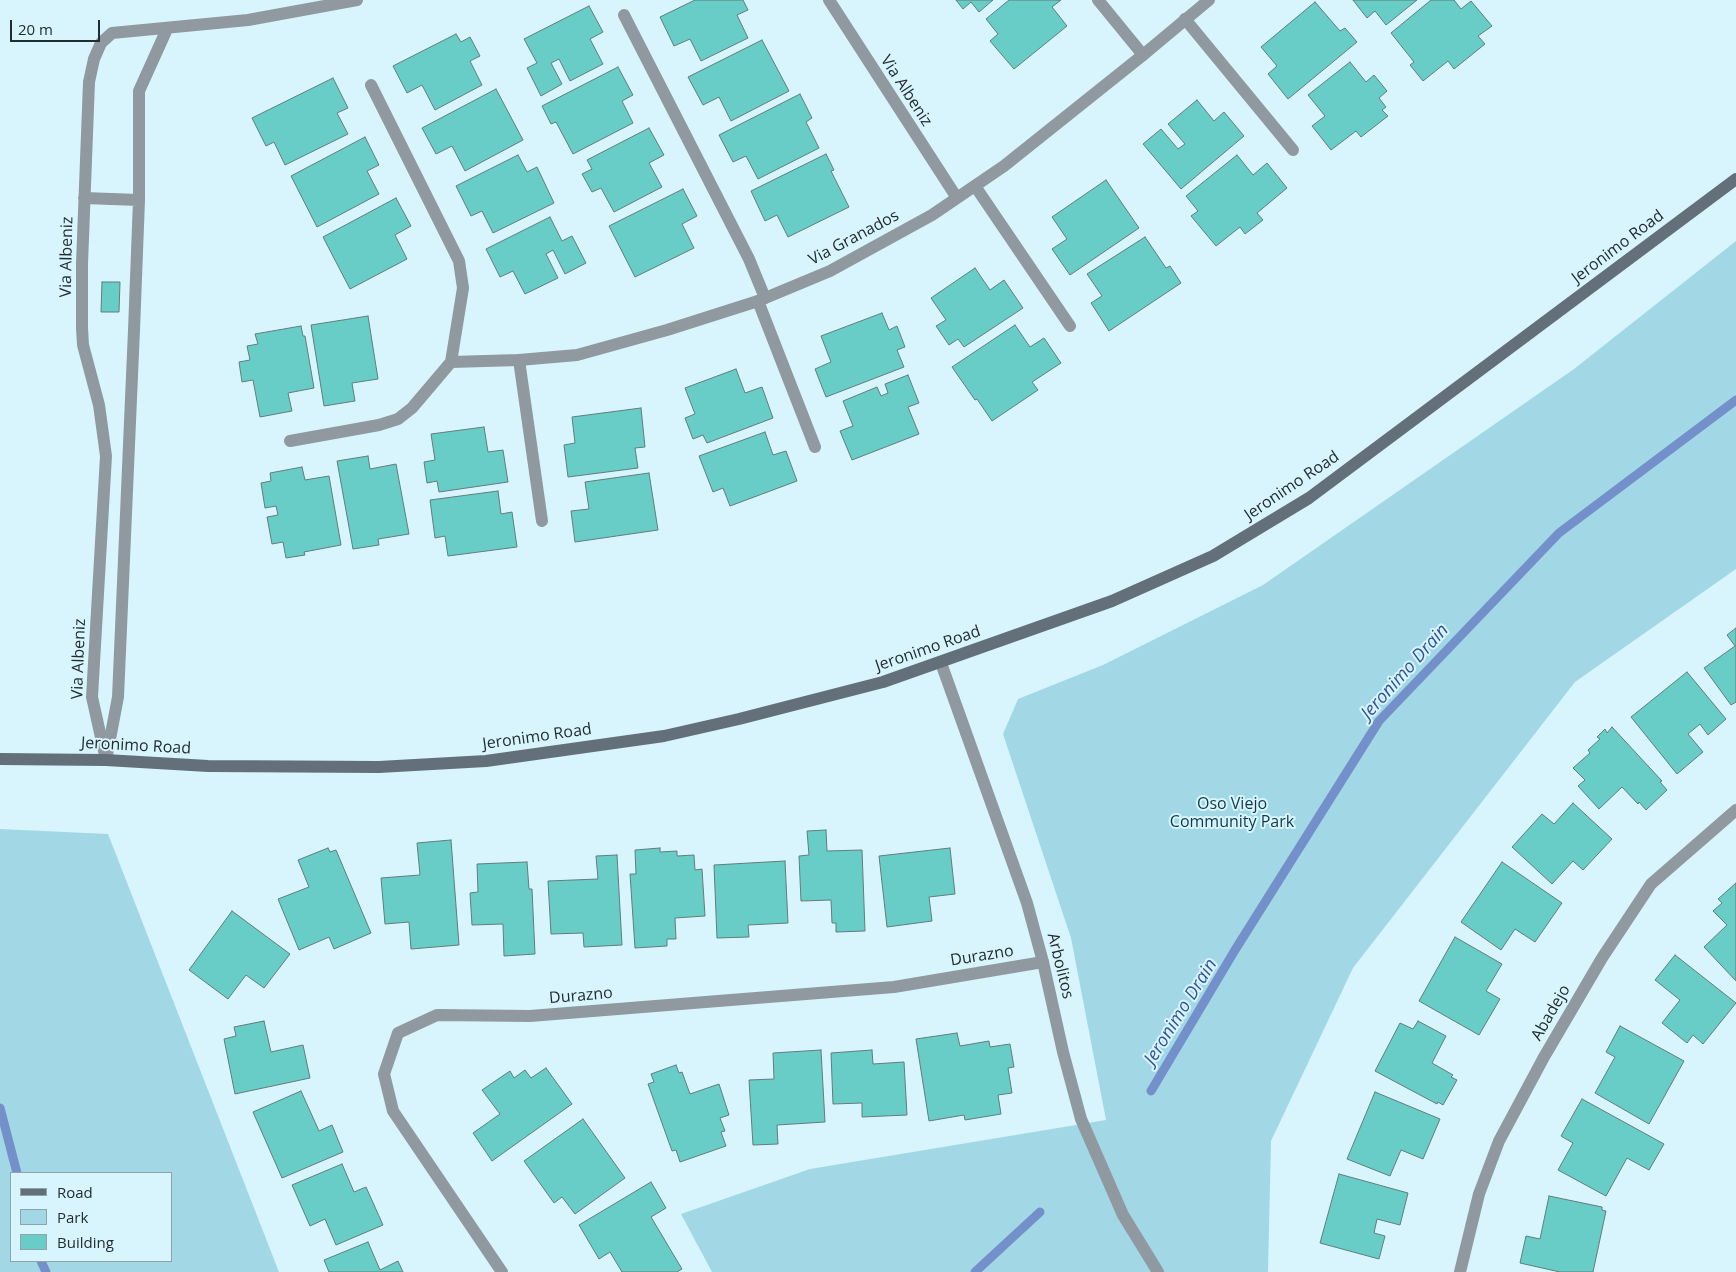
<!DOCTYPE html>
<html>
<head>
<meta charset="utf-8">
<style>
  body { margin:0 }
  #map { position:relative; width:1736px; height:1272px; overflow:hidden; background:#d8f5fd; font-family:"Open Sans",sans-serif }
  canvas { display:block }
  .legend { position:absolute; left:10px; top:1172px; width:162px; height:90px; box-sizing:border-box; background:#d8f5fd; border:1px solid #8fa5ab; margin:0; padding:6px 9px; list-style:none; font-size:15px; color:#222d30 }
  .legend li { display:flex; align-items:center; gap:10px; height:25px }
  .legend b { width:25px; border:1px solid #8fa5ab }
  .scale { position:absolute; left:10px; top:20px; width:90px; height:22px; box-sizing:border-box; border:2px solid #222d30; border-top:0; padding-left:6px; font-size:15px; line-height:18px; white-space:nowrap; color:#222d30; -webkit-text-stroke:4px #d8f5fd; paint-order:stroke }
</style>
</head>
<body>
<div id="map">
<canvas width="1736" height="1272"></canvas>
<ul class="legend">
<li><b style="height:6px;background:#637079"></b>Road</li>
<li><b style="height:14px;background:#a2d8e6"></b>Park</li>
<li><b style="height:14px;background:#68ccc7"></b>Building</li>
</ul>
<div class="scale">20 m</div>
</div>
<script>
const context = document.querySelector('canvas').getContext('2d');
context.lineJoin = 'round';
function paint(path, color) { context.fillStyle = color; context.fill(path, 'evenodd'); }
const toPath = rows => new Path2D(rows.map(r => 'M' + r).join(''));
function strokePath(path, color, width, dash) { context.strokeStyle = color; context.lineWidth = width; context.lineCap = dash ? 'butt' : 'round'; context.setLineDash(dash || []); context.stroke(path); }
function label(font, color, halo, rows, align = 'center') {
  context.font = font + ' "Open Sans",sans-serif'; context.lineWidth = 4; context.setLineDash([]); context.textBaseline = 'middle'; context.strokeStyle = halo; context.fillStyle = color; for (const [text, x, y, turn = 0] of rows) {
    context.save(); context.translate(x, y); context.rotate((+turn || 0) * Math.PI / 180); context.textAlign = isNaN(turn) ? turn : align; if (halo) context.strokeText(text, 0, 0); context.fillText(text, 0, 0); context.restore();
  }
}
paint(toPath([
  [1736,241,1736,569,1575,682,1353,968,1271,1141,1268,1272,712,1272,681,1214,810,1169,1106,1120,1071,938,1003,734,1018,699,1103,665,1263,585,1574,369],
  [0,829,108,834,279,1272,0,1272],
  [171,1173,171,1261,11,1261,11,1173]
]), '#a2d8e6');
strokePath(toPath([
  [1151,1091,1235,950,1379,721,1559,533,1736,400],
  [0,1108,17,1173],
  [41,1261,46,1272],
  [975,1272,1040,1212]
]), '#7390cb', 9);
const building = toPath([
  [695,0,743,0,748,10,737,15,748,38,701,61,690,39,674,46,660,17,695,0],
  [956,0,993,0,979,12,971,2,963,9,956,0],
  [1009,0,1061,0,1052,7,1067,26,1014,69,990,41,998,34,986,19,1009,0],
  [1353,0,1417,0,1386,25,1375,11,1367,18,1353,0],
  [1431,0,1454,0,1461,9,1471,1,1492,26,1478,36,1485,44,1454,69,1448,61,1423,81,1410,65,1414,62,1391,33,1431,0],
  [1315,2,1340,31,1345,28,1357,42,1288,99,1268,74,1277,66,1261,47,1315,2],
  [589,6,603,32,590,39,603,64,570,81,559,59,551,63,562,84,541,96,527,68,537,63,524,39,589,6],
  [456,34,461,42,470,37,480,56,470,61,482,85,435,110,422,85,407,93,393,66,456,34],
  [762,40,789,91,731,121,719,97,703,105,688,77,762,40],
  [1350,62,1366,82,1374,75,1387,91,1379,98,1386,107,1382,110,1388,116,1361,137,1356,131,1331,150,1312,126,1325,116,1308,95,1350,62],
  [618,67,633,95,622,101,633,123,573,154,556,122,551,124,542,106,618,67],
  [333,78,348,108,337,113,348,134,285,165,274,142,266,146,252,118,333,78],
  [496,89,523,140,465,171,452,146,436,154,422,128,496,89],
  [800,94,812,118,806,122,819,148,758,179,746,156,733,162,719,135,800,94],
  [1197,100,1214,121,1224,112,1244,136,1181,189,1143,144,1161,129,1178,149,1185,144,1168,124,1197,100],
  [649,128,664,155,649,163,662,187,614,212,601,188,592,192,582,174,592,169,587,160,649,128],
  [365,137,379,165,367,171,379,194,317,227,291,176,365,137],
  [826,154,834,170,831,171,849,207,788,237,777,215,765,221,751,191,826,154],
  [518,155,527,172,537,167,554,203,493,233,482,211,471,216,456,186,518,155],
  [1237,155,1253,175,1267,163,1287,188,1257,213,1263,220,1245,234,1240,227,1216,246,1191,216,1198,211,1186,196,1237,155],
  [1106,180,1139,228,1070,275,1052,249,1067,239,1052,217,1106,180],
  [683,189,697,216,682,224,694,248,635,277,609,226,683,189],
  [396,198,411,226,395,235,407,259,350,289,323,237,396,198],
  [550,217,562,241,572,236,586,263,565,274,553,250,546,254,558,278,525,294,513,271,500,277,486,249,550,217],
  [1145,237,1166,268,1170,266,1181,283,1109,331,1091,303,1102,296,1087,274,1145,237],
  [975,268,990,290,1004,280,1023,308,964,347,958,339,949,345,936,326,946,320,931,298,975,268],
  [102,282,120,282,119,312,101,312,102,282],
  [882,313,889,330,897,326,905,347,897,350,904,367,826,397,815,369,831,362,821,336,882,313],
  [368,316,378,379,352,383,355,401,324,406,311,325,368,316],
  [1015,325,1030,347,1044,338,1061,363,1032,382,1038,390,992,421,977,399,975,400,952,367,1015,325],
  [301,326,303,336,305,336,314,388,288,393,292,411,260,417,253,380,242,382,239,362,250,360,247,346,258,344,255,334,301,326],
  [736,369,745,393,762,387,773,418,707,443,703,435,693,439,685,418,695,414,685,388,736,369],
  [908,375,919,403,908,407,919,434,852,460,840,431,853,426,843,401,877,387,881,396,888,393,885,384,908,375],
  [641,408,645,447,635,448,638,468,568,477,564,445,575,443,572,417,641,408],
  [484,427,488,452,503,450,508,482,439,492,437,481,427,483,424,462,435,460,431,434,484,427],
  [765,432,773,455,786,451,797,481,730,506,723,488,713,492,699,456,765,432],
  [368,456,370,469,396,464,409,534,378,539,379,545,353,549,337,461,368,456],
  [302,467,305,480,329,476,341,545,304,552,305,555,286,558,283,542,272,544,267,517,278,515,276,506,265,508,261,483,271,481,270,473,302,467],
  [649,473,658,530,575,542,571,511,589,509,585,482,649,473],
  [498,491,501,514,512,512,517,547,448,556,445,536,435,538,430,500,498,491],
  [1736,628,1736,702,1731,705,1704,668,1735,646,1727,635,1736,628],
  [1687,672,1726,719,1708,735,1700,724,1688,734,1703,752,1677,774,1631,717,1687,672],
  [1612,727,1662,781,1660,782,1667,790,1646,810,1639,802,1638,804,1622,787,1599,809,1578,786,1585,780,1573,768,1590,753,1588,750,1600,739,1597,737,1605,729,1607,733,1612,727],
  [1573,803,1612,839,1583,870,1573,861,1552,884,1512,847,1542,814,1554,824,1573,803],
  [826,830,827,851,862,850,865,931,836,932,836,923,832,923,831,900,801,901,799,856,809,855,807,831,826,830],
  [451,840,459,945,411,949,409,922,385,924,381,878,420,875,417,843,451,840],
  [328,848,330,852,336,850,371,933,334,949,329,937,299,950,278,899,309,887,298,860,328,848],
  [660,848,660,852,677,851,677,856,694,855,695,870,702,869,705,916,675,918,676,939,667,939,667,946,635,948,630,874,636,874,635,850,660,848],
  [950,848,955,894,929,897,932,921,887,927,879,856,950,848],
  [617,855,622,945,584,947,583,933,551,934,548,881,598,879,596,856,617,855],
  [785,861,788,923,748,925,749,937,717,938,714,865,785,861],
  [527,862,529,889,532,889,535,954,504,956,503,924,472,925,470,893,478,892,477,864,527,862],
  [1502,862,1562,903,1535,942,1515,929,1501,950,1461,922,1502,862],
  [1736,883,1736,981,1704,947,1727,925,1713,911,1722,903,1718,899,1736,883],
  [232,911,290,954,264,988,246,975,228,999,189,970,232,911],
  [1455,937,1502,964,1486,991,1500,999,1479,1035,1419,1001,1455,937],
  [1675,955,1736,1003,1703,1044,1693,1035,1687,1043,1662,1023,1680,1000,1655,980,1675,955],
  [264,1021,271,1052,303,1045,310,1078,235,1094,224,1039,236,1036,234,1027,264,1021],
  [1418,1021,1446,1036,1432,1063,1453,1075,1451,1077,1457,1080,1443,1105,1438,1102,1437,1104,1375,1071,1400,1023,1413,1029,1418,1021],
  [1620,1026,1684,1061,1649,1124,1595,1093,1615,1057,1606,1052,1620,1026],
  [957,1033,960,1046,989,1041,990,1047,1010,1044,1014,1067,1008,1068,1012,1093,998,1095,1001,1114,965,1120,964,1115,929,1121,916,1039,957,1033],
  [821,1050,825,1122,777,1125,778,1144,753,1145,749,1080,774,1079,773,1053,821,1050],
  [872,1050,873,1064,904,1062,907,1115,862,1117,862,1103,833,1104,831,1053,872,1050],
  [676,1065,679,1073,682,1072,690,1094,719,1084,729,1115,720,1118,725,1131,721,1132,726,1146,680,1162,676,1150,672,1151,648,1084,654,1082,651,1074,676,1065],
  [546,1068,572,1104,492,1161,473,1133,500,1114,482,1090,510,1071,514,1078,525,1070,531,1078,546,1068],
  [301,1091,319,1131,332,1125,343,1152,282,1178,253,1112,301,1091],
  [1375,1092,1440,1119,1423,1159,1401,1150,1390,1176,1347,1159,1375,1092],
  [1582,1099,1664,1144,1649,1170,1627,1158,1606,1196,1558,1170,1573,1143,1561,1136,1582,1099],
  [583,1119,625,1178,575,1214,562,1197,554,1203,524,1161,583,1119],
  [342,1164,354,1192,366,1187,383,1225,336,1245,325,1219,310,1226,292,1185,342,1164],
  [1339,1174,1408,1193,1400,1225,1377,1219,1374,1233,1385,1236,1379,1259,1320,1243,1339,1174],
  [651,1182,666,1208,651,1217,682,1269,677,1272,622,1272,610,1252,599,1259,579,1225,651,1182],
  [1549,1196,1602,1207,1602,1210,1606,1211,1593,1272,1560,1272,1520,1263,1526,1236,1540,1239,1549,1196],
  [368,1242,380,1270,398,1261,403,1272,329,1272,324,1260,368,1242]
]);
paint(building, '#68ccc7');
strokePath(building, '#617d7b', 1);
strokePath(toPath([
  [1098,0,1143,55],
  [624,15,749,259,765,298],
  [1185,19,1293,150],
  [975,186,1070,326],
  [758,301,815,447],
  [519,360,542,521],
  [290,441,379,425,398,419,412,408,451,362,463,288,459,261,371,85]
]), '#9099a0', 12);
strokePath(toPath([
  [502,1272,393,1111,384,1074,398,1033,437,1015,530,1016,894,987,1043,962],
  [1460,1272,1479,1194,1499,1141,1544,1057,1602,958,1651,884,1736,810]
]), '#9099a0', 12);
strokePath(toPath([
  [829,0,957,198],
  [84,198,139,200],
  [451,362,519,360,577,355,667,330,758,301,830,271,932,215,1004,166,1143,55,1209,0],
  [941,663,1027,903,1043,962,1063,1052,1081,1119,1123,1215,1158,1272],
  [107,755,118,697,134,330,139,200,139,91,167,29],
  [106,760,92,697,106,456,99,405,83,345,82,328,82,264,89,82,94,59,101,43,112,33,248,20,357,0]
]), '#9099a0', 12);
strokePath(toPath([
  [0,759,106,760,208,766,379,767,486,761,664,736,739,719,883,682,1112,601,1213,556,1309,498,1736,179]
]), '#637079', 12);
label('16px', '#222d30', '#d8f5fd', [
  ["Via Albeniz",906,91,57],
  ["Via Granados",854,238,-28],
  ["Jeronimo Road",1618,247,-37],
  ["Via Albeniz",67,257,-89],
  ["Jeronimo Road",1292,486,-34],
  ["Jeronimo Road",928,649,-19],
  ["Via Albeniz",79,659,-88],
  ["Jeronimo Road",537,737,-8],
  ["Jeronimo Road",136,746,3],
  ["Durazno",982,956,-9],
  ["Arbolitos",1060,966,76],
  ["Durazno",581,996,-5],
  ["Abadejo",1551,1013,-60]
]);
label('16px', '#0e3a44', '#d8f5fd', [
  ["Oso Viejo",1232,804],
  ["Community Park",1232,822]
]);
label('italic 18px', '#32539b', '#d8f5fd', [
  ["Jeronimo Drain",1405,672,-48],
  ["Jeronimo Drain",1181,1012,-58]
]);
</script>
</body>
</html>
